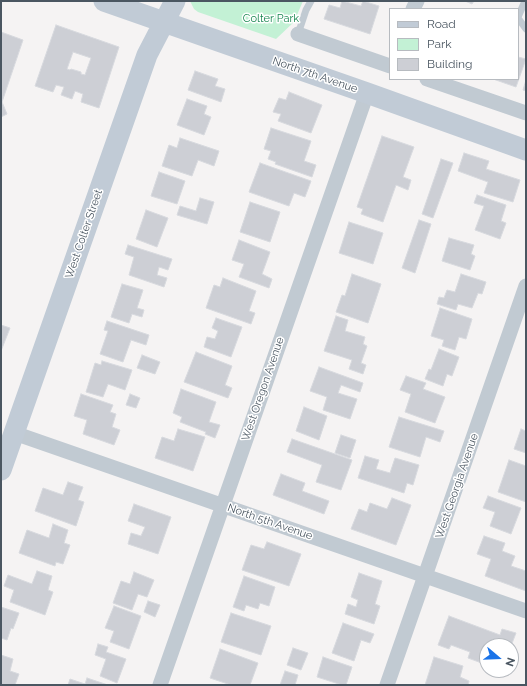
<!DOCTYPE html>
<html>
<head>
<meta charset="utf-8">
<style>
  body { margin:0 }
  #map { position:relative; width:527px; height:686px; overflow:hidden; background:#f5f3f3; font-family:Raleway,sans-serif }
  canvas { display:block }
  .frame { position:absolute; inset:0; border:2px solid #4a5661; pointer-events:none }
  .legend { position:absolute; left:389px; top:8px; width:130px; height:72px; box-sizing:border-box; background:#fff; border:1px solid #b7bbc0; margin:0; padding:5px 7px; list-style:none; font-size:12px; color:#4a5661 }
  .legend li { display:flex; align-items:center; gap:8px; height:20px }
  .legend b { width:20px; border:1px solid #b7bbc0 }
  .north { position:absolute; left:479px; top:638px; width:40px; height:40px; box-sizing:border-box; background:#fff; border:1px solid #b7bbc0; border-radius:50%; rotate:109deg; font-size:11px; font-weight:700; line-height:16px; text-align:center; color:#4a5661 }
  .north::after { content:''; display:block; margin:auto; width:14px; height:18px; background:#1a73e8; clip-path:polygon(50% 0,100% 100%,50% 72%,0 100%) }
</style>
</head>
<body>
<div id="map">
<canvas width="527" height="686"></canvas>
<div class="frame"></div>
<ul class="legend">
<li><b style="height:5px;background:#c1cbd6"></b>Road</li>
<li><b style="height:11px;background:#c3f1d5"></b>Park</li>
<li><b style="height:11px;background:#cdcfd5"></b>Building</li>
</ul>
<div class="north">N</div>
</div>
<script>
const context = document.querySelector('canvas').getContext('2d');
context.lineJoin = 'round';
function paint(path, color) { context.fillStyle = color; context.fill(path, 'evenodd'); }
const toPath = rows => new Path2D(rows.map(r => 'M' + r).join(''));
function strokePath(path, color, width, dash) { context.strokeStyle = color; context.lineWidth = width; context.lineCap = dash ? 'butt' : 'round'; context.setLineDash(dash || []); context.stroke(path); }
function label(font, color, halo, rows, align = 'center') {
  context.font = font + ' Raleway,sans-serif'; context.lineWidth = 3; context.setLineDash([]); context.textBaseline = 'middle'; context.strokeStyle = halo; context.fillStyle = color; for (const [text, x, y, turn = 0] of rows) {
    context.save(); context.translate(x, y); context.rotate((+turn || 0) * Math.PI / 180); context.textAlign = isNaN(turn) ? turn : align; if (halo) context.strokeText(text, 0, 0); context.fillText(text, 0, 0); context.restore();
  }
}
paint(toPath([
  [190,1,303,1,294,22,276,39,198,12,194,9]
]), '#c3f1d5');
const building = toPath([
  [342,1,361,6,363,1,379,6,370,34,324,19,329,5,340,8,342,1],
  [465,1,474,1,472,4,465,1],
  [56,25,119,47,99,108,81,102,83,94,75,91,72,99,61,95,64,87,56,85,53,92,35,86,56,25],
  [73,52,91,58,85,75,81,74,81,72,71,69,70,70,67,69,73,52],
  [1,32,23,40,2,102,7,114,1,117,1,32],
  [518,57,526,59,516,87,493,79,518,79,518,57],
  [195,71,218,79,215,86,225,89,221,102,188,90,195,71],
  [526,80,526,91,523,90,526,80],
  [289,92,322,105,311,133,278,121,281,114,273,112,279,98,286,100,289,92],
  [187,99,207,106,204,114,211,117,204,135,177,125,187,99],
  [271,128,311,141,304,161,316,165,312,177,275,164,276,162,268,159,271,151,264,149,271,128],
  [382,136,414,147,403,177,411,180,408,190,396,185,383,222,361,214,363,209,357,207,382,136],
  [180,138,219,151,214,166,198,160,192,176,162,166,169,145,177,148,180,138],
  [464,153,489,161,486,169,520,180,513,202,484,193,488,182,458,171,464,153],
  [441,159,453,163,433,218,422,214,441,159],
  [260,163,311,181,305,197,294,193,289,206,249,192,260,163],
  [159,172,185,181,177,204,151,196,159,172],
  [477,195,506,205,501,221,506,223,500,239,475,230,484,206,474,203,477,195],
  [200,198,214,202,207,224,177,215,180,206,196,211,200,198],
  [250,202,280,212,270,242,240,232,250,202],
  [146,210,168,218,157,247,136,239,146,210],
  [419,220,431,224,415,273,402,268,419,220],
  [349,222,383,233,373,264,339,253,349,222],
  [449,238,474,245,471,254,475,256,470,270,442,261,449,238],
  [239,240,270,252,262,274,272,279,269,288,239,277,244,264,232,260,239,240],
  [128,245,172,259,168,270,159,267,157,275,167,278,164,287,129,275,134,257,125,254,128,245],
  [352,274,381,284,368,323,336,312,342,295,345,296,352,274],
  [461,274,486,282,482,294,478,293,472,308,458,304,456,310,437,304,439,297,444,298,447,290,455,292,461,274],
  [223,278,256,291,249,311,255,313,251,324,206,308,214,285,220,287,223,278],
  [122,284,143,290,137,308,144,310,142,317,132,314,129,323,111,317,122,284],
  [440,308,472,319,466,339,459,337,455,350,442,346,444,340,431,336,440,308],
  [336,316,348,320,345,331,365,337,363,344,367,346,361,363,366,365,363,374,349,369,352,360,324,351,336,316],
  [216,318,242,327,231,357,204,347,207,337,215,339,218,331,212,328,216,318],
  [107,321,149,335,146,345,131,340,123,362,100,354,108,331,104,330,107,321],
  [1,325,10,328,1,351,1,325],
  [439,349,459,357,452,376,447,374,443,386,425,379,429,369,431,370,439,349],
  [196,352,232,366,225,385,232,388,228,398,184,382,196,352],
  [142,355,160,362,155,374,137,368,142,355],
  [102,361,132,370,125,390,108,384,103,397,86,392,95,363,101,365,102,361],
  [319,367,363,383,360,392,341,385,338,393,357,399,350,419,323,410,327,397,310,391,319,367],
  [406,376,426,383,423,389,445,397,435,423,405,412,411,394,400,390,406,376],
  [181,389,216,402,209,422,220,425,215,438,205,434,206,432,180,422,182,417,173,413,181,389],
  [81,394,113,405,110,412,116,414,112,427,120,430,114,445,83,434,87,420,74,416,81,394],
  [130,394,140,398,136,408,126,405,130,394],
  [304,407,327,416,319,440,296,431,304,407],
  [399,417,444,431,440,442,426,437,420,457,389,447,399,417],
  [178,429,205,437,193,471,155,458,162,437,174,441,178,429],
  [521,429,526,431,526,453,514,449,521,429],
  [341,435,356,440,350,458,335,453,341,435],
  [292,439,352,460,341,490,316,482,322,465,287,452,292,439],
  [365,456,379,460,376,469,390,473,395,458,419,465,413,485,407,483,404,493,358,478,365,456],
  [509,460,526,466,526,502,498,492,509,460],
  [281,474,305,483,302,491,329,501,324,514,273,495,281,474],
  [68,482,83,487,78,500,84,502,76,526,35,511,43,488,63,495,68,482],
  [488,496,521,508,511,534,490,526,495,512,483,508,488,496],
  [392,498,411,505,396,545,351,529,359,509,367,512,370,503,387,509,392,498],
  [134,504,171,517,158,554,128,544,131,533,141,536,145,527,128,521,134,504],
  [53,524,68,530,64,543,70,545,63,564,56,562,55,566,19,553,27,530,49,538,53,524],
  [484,536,505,543,502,551,515,556,511,566,526,571,526,591,485,576,491,559,477,554,484,536],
  [267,542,301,554,289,586,242,570,251,545,264,549,267,542],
  [37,571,52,576,48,590,53,592,45,615,10,602,14,590,4,586,8,575,32,584,37,571],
  [134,572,154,580,147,597,138,594,132,610,113,603,121,581,130,584,134,572],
  [359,573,382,581,375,604,380,606,374,624,345,614,348,604,356,607,358,600,351,597,359,573],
  [244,576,275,587,269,606,260,603,258,609,246,605,244,611,233,607,244,576],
  [148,601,160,605,155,617,144,612,148,601],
  [114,606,141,616,129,649,110,642,114,631,105,628,114,606],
  [1,607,19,613,13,629,11,628,7,640,1,638,1,607],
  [231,613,271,626,261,655,221,642,231,613],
  [449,616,500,635,502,629,516,633,511,646,498,645,498,646,487,646,487,665,468,658,470,652,451,645,449,649,438,645,449,616],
  [343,623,374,634,370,643,361,640,354,661,332,653,343,623],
  [98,644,108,647,106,652,126,659,117,683,100,676,106,659,95,655,98,644],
  [293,648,308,653,301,670,287,665,293,648],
  [220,649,258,663,250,685,231,685,210,678,220,649],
  [1,655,13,659,10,671,19,674,15,685,1,685,1,655],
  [323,657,352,667,346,685,342,685,317,677,323,657],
  [434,657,463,666,460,677,469,681,468,685,425,685,434,657],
  [285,671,298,675,295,685,280,685,285,671],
  [87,678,108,685,68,685,70,679,85,684,87,678]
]);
paint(building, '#cdcfd5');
strokePath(building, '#d7d9de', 1);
strokePath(toPath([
  [518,17,525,1],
  [518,18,526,29],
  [298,34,306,10,311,1]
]), '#c1cad2', 7);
strokePath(toPath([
  [413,9,417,1],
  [298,34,390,66],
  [427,79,526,113],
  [14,433,526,611],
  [160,685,367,93],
  [387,685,526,286]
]), '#c1cad2', 15);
strokePath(toPath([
  [104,1,367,93,526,150],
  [1,470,147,55,175,1]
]), '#c1cbd6', 21);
label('11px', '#17864f', '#fff', [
  ["Colter Park",271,19]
]);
label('11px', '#4a5661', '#fff', [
  ["North 7th Avenue",315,75,19],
  ["West Colter Street",84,234,-71],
  ["West Oregon Avenue",263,389,-71],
  ["West Georgia Avenue",457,486,-71],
  ["North 5th Avenue",270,522,19]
]);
</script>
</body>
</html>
